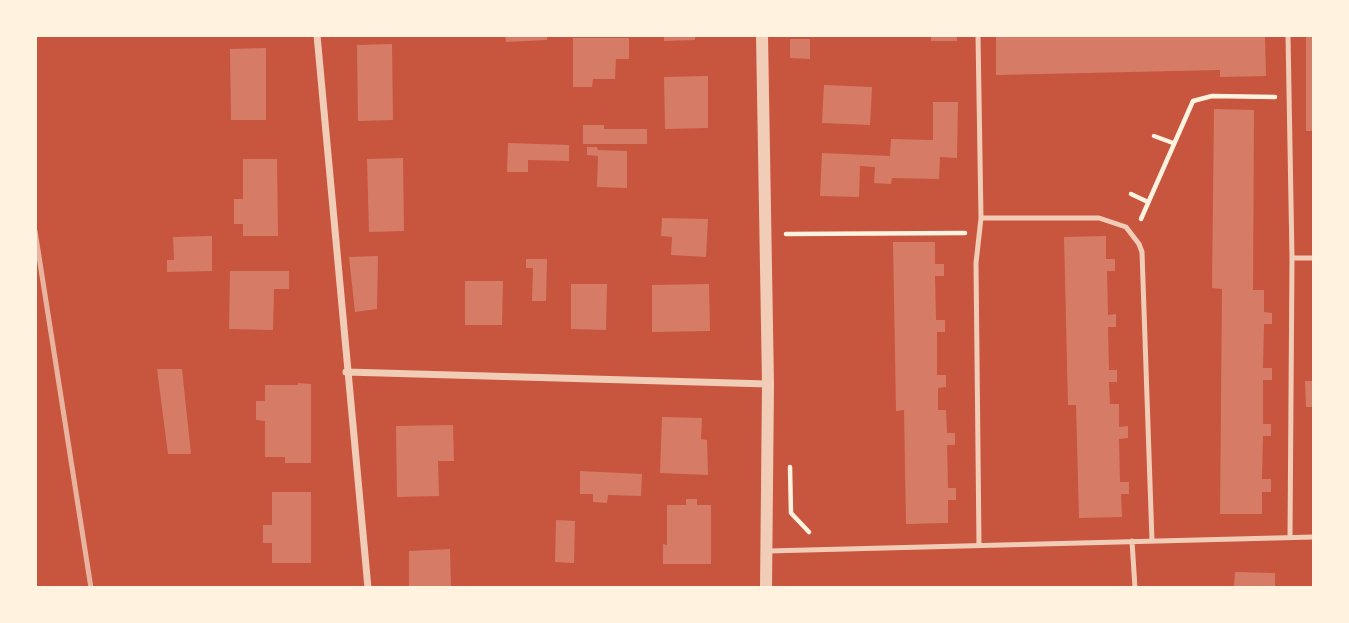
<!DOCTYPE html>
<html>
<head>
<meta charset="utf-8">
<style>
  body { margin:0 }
  #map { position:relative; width:1349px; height:623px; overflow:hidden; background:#c8553d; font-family:Bitter,serif }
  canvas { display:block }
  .frame { position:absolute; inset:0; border:37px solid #fff3e0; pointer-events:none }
</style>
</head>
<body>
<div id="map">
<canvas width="1349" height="623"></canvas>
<div class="frame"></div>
</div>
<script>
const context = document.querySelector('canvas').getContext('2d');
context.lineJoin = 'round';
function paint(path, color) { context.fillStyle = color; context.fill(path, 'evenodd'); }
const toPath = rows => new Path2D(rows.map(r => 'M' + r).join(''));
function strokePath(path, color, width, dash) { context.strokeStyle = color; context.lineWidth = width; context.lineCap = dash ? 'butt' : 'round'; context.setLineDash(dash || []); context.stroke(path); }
paint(toPath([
  [505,35,547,35,547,40,506,42],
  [664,35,695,35,695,40,664,41],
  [931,35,957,35,957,41,931,41],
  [996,35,1265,35,1266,76,1220,77,1220,70,996,75],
  [1306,35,1314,35,1314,131,1306,131],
  [573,38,629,38,629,59,616,59,615,79,593,79,592,87,573,87],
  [790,39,810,39,810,59,790,58],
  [392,44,393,120,358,121,357,45],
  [266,48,266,120,231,120,230,49],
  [708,76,708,128,665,129,664,77],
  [824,85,872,87,870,125,822,123],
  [933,102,958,102,957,158,940,157,939,179,892,178,891,184,874,183,875,167,860,166,859,197,820,196,822,153,890,156,891,139,933,140],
  [1214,109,1254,110,1253,290,1264,290,1264,312,1272,313,1272,324,1264,324,1263,368,1272,368,1272,380,1263,380,1263,424,1271,424,1271,436,1263,436,1262,479,1271,479,1271,492,1262,492,1262,514,1220,514,1222,289,1212,288],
  [583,125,604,125,604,129,647,129,647,144,583,144],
  [508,143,569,145,569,161,528,160,528,172,507,172],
  [587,147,597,147,598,150,627,151,627,188,597,187,598,156,587,155],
  [403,158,404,231,369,232,367,159],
  [243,159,277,159,278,236,243,236,243,224,234,224,234,199,243,199],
  [662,218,708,219,706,257,671,255,672,237,661,236],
  [212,236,212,271,167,272,167,260,174,260,173,237],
  [1106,236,1106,259,1115,259,1115,271,1107,271,1108,315,1116,314,1116,327,1108,327,1109,370,1117,370,1117,382,1109,382,1110,404,1119,404,1119,427,1128,426,1128,438,1119,439,1120,482,1129,482,1129,494,1121,494,1122,517,1079,518,1076,405,1068,405,1064,237],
  [893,242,935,242,935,264,944,264,944,276,935,276,936,320,945,320,945,332,937,332,937,375,946,375,946,387,938,388,938,410,946,410,947,433,955,433,955,445,947,445,948,488,956,488,956,500,948,500,948,523,906,524,904,410,896,411],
  [378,256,377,309,355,312,349,257],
  [526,259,547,259,546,301,532,301,533,268,526,268],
  [230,271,289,271,289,289,274,289,273,330,229,329],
  [465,281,503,281,502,325,465,325],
  [571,284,607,284,606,330,571,329],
  [709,284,710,331,652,332,652,285],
  [157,369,182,369,191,454,168,454],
  [1305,381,1314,381,1314,407,1306,407],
  [298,383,311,384,311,463,285,463,285,457,265,457,265,421,256,420,256,401,265,401,265,385,298,385],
  [662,417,702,418,701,439,707,440,708,475,660,473],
  [453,425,454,461,438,461,439,496,397,497,396,426],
  [580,471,642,474,641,496,608,495,607,503,593,502,593,494,580,494],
  [272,492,311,492,311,563,272,563,272,543,263,543,263,525,272,525],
  [686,499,697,499,697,505,711,505,711,564,663,564,663,544,667,545,667,505,686,505],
  [556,520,575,521,574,563,555,562],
  [450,549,451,588,409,588,409,551],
  [1235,572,1275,573,1275,588,1234,588]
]), '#d67c66');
strokePath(toPath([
  [1154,136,1173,143],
  [1131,194,1148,202],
  [1141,219,1193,101,1212,96,1275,97],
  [786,234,965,233],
  [790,467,791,513,809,532]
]), '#fff3e0', 4.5);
strokePath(toPath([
  [978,35,981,218,976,263,979,545],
  [1288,35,1292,258,1290,537],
  [981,218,1099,218,1126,227,1139,244,1142,252,1152,541],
  [1292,258,1314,258],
  [1132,541,1135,588],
  [768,551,1314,537]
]), '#f1ccb7', 5);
strokePath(toPath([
  [317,35,368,588],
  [346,372,768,384]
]), '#f1ccb7', 7);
strokePath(toPath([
  [762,35,768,384,766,588]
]), '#f1ccb7', 12);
strokePath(toPath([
  [35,231,91,588]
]), '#e9b49f', 5);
</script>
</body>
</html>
